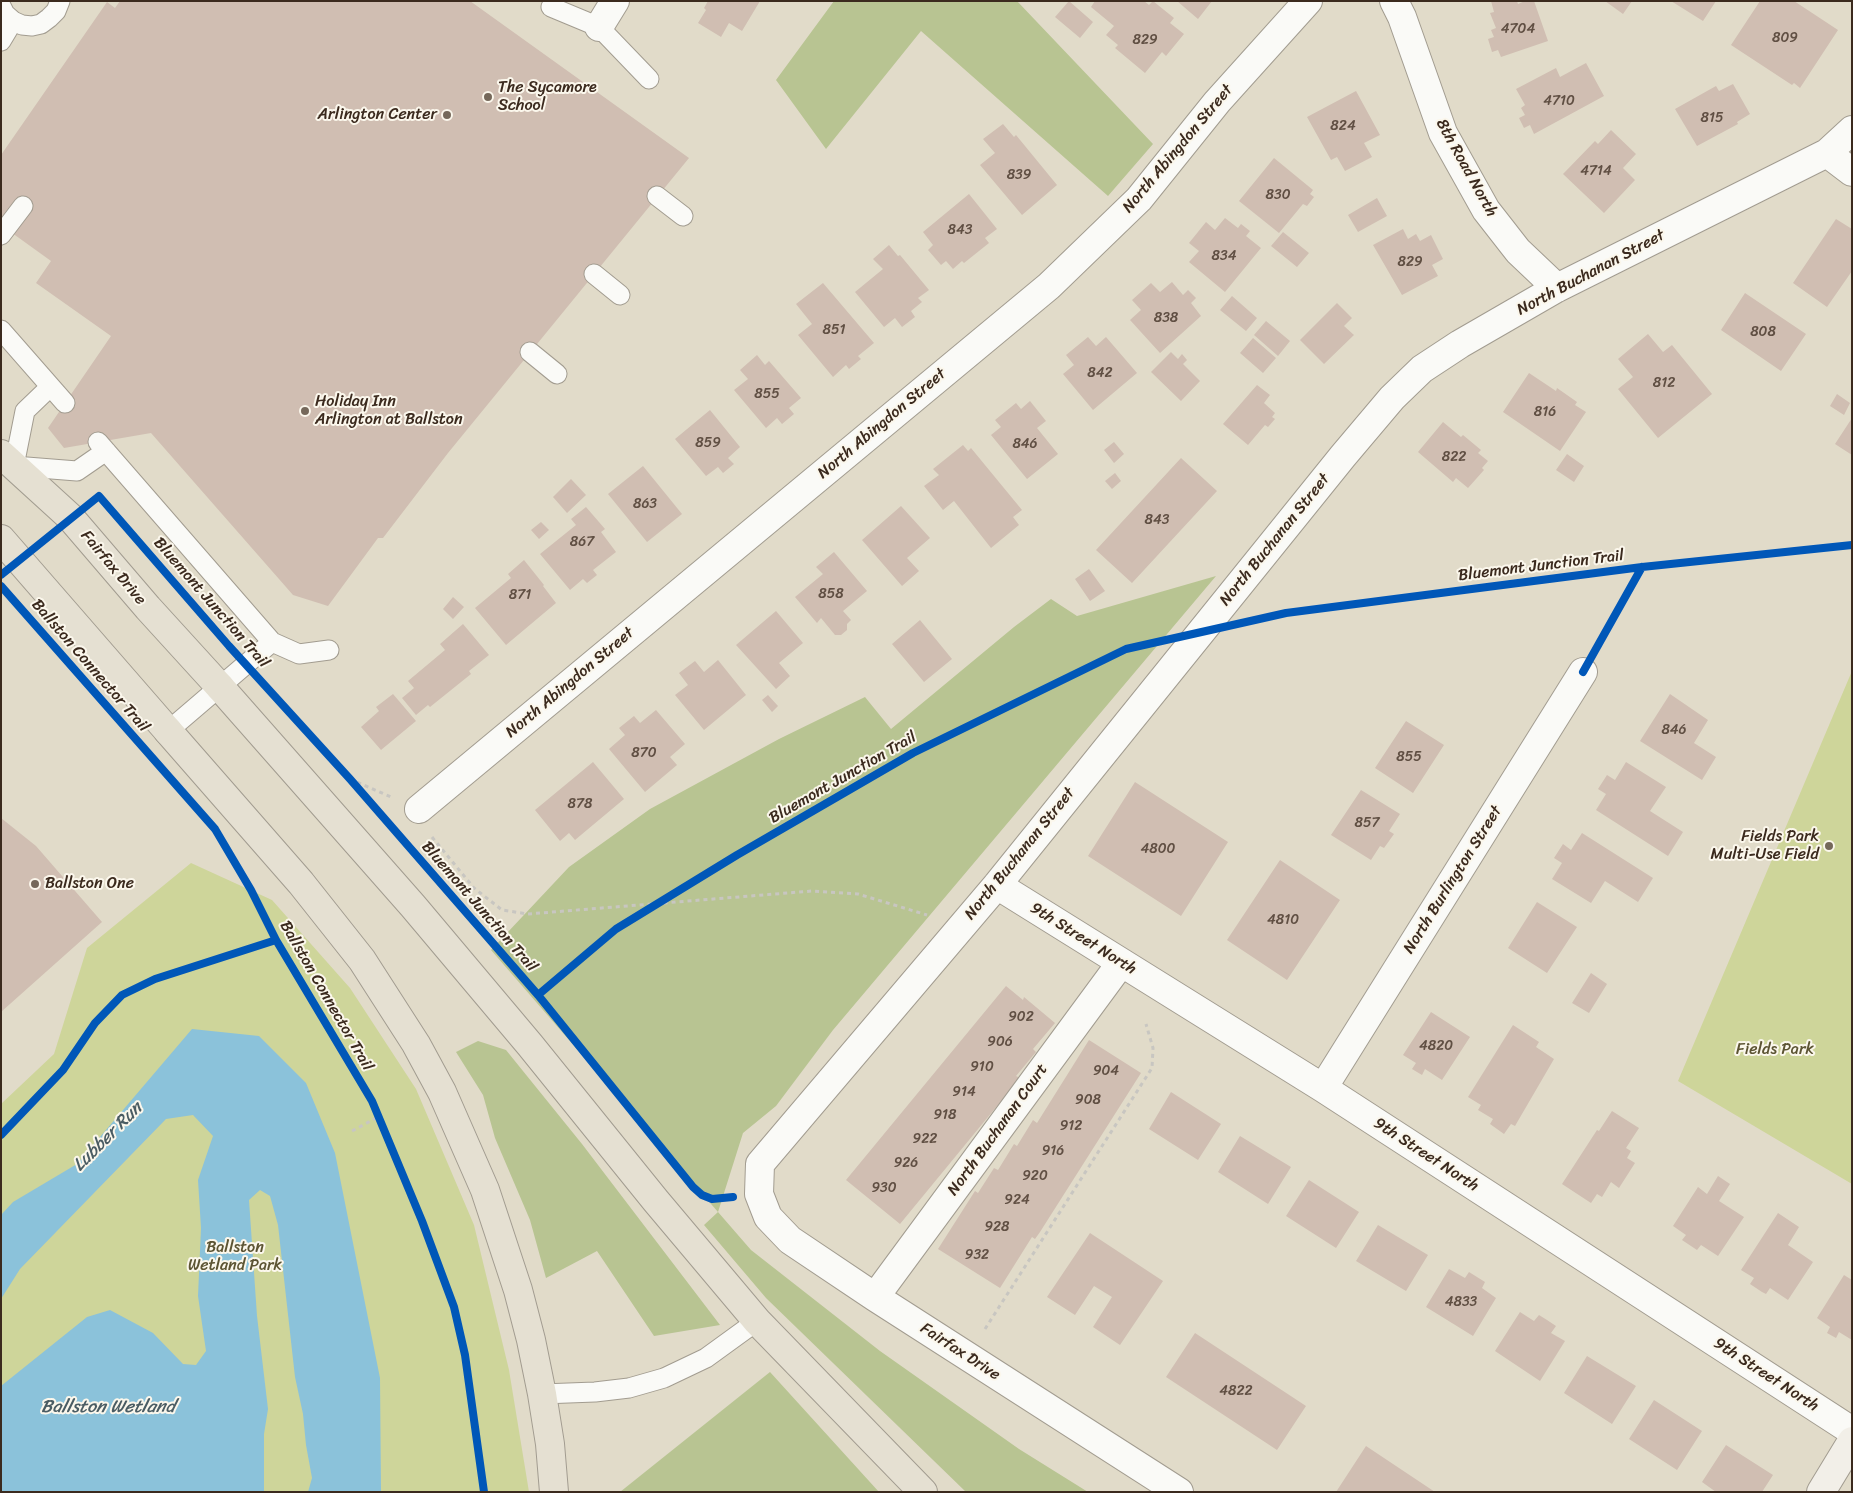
<!DOCTYPE html>
<html>
<head>
<meta charset="utf-8">
<style>
  body { margin:0 }
  #map { position:relative; width:1853px; height:1493px; overflow:hidden; background:#e1dbc9; font-family:Sriracha,sans-serif }
  canvas { display:block }
  .frame { position:absolute; inset:0; border:2px solid #3b2a1e; pointer-events:none }
</style>
</head>
<body>
<div id="map">
<canvas width="1853" height="1493"></canvas>
<div class="frame"></div>
</div>
<script>
const context = document.querySelector('canvas').getContext('2d');
context.lineJoin = 'round';
function paint(path, color) { context.fillStyle = color; context.fill(path, 'evenodd'); }
const toPath = rows => new Path2D(rows.map(r => 'M' + r).join(''));
function strokePath(path, color, width, dash) { context.strokeStyle = color; context.lineWidth = width; context.lineCap = dash ? 'butt' : 'round'; context.setLineDash(dash || []); context.stroke(path); }
function label(font, color, halo, rows, align = 'center') {
  context.font = font + ' Sriracha,sans-serif'; context.lineWidth = 4; context.setLineDash([]); context.textBaseline = 'middle'; context.strokeStyle = halo; context.fillStyle = color; for (const [text, x, y, turn = 0] of rows) {
    context.save(); context.translate(x, y); context.rotate((+turn || 0) * Math.PI / 180); context.textAlign = isNaN(turn) ? turn : align; if (halo) context.strokeText(text, 0, 0); context.fillText(text, 0, 0); context.restore();
  }
}
paint(toPath([
  [1852,671,1852,1184,1678,1081],
  [191,863,272,900,350,988,416,1089,474,1225,509,1370,529,1492,1,1492,1,1104,54,1054,87,948]
]), '#ced59a');
paint(toPath([
  [834,1,1017,1,1153,144,1108,196,921,31,826,149,776,80],
  [1216,576,833,1030,776,1106,743,1133,718,1212,751,1250,880,1351,1019,1449,1088,1492,966,1492,766,1298,704,1225,718,1212,491,950,569,867,650,809,779,739,865,697,891,729,1014,627,1051,599,1077,616],
  [478,1041,506,1050,582,1144,720,1325,654,1336,597,1251,546,1278,530,1220,495,1138,483,1095,456,1052],
  [770,1372,879,1492,620,1492]
]), '#b8c492');
paint(toPath([
  [192,1029,259,1036,306,1083,335,1153,380,1378,381,1492,308,1492,312,1478,306,1445,303,1414,295,1377,278,1225,270,1196,260,1190,249,1200,257,1316,268,1409,264,1434,264,1492,1,1492,1,1386,87,1317,110,1310,153,1333,183,1364,196,1365,206,1351,198,1296,201,1228,198,1180,213,1136,193,1115,166,1119,20,1269,1,1299,1,1215,13,1202,77,1164]
]), '#8bc2da');
paint(toPath([
  [120,1,470,1,689,158,448,453,383,538,378,538,328,606,293,595,151,433,64,448,48,428,111,336,36,283,51,261,1,225,1,155,107,2,115,8],
  [708,1,760,1,742,31,729,23,721,37,698,23,706,10,704,8],
  [1069,1,1093,22,1080,38,1055,17],
  [1095,1,1144,1,1149,5,1153,1,1174,18,1170,23,1184,34,1166,56,1162,52,1145,73,1115,48,1118,45,1106,35,1114,26,1091,7],
  [1177,1,1212,1,1198,19],
  [1491,1,1517,1,1518,4,1525,1,1534,1,1548,41,1501,57,1498,50,1492,52,1488,39,1494,37,1491,30,1496,28,1490,13,1494,12],
  [1605,1,1632,1,1623,14],
  [1671,1,1716,1,1703,21],
  [1760,1,1794,1,1838,30,1800,88,1794,83,1792,85,1731,45],
  [1586,63,1604,96,1534,134,1530,125,1524,128,1519,118,1525,115,1521,108,1525,105,1516,89,1556,68,1560,77],
  [1733,84,1750,114,1737,122,1738,124,1697,146,1675,109,1716,86,1719,91],
  [1356,91,1380,135,1364,143,1372,157,1345,171,1337,157,1331,160,1307,117],
  [1003,124,1014,137,1016,135,1057,185,1022,215,980,165,995,153,983,139],
  [1611,130,1636,154,1623,168,1635,180,1604,213,1563,174,1595,141,1598,144],
  [1274,158,1313,190,1310,194,1314,197,1307,206,1303,204,1279,233,1239,201],
  [969,194,997,229,985,238,989,243,964,263,962,261,953,269,946,261,941,265,928,250,933,245,923,232],
  [1377,198,1387,216,1358,232,1348,215],
  [1225,218,1238,228,1241,224,1250,231,1246,236,1261,248,1225,292,1189,262,1199,251,1189,243,1206,222,1215,230],
  [1836,219,1852,229,1852,271,1827,307,1793,283],
  [1403,229,1408,239,1416,234,1420,241,1431,235,1443,259,1432,265,1438,276,1402,295,1373,245],
  [1283,232,1309,253,1297,267,1271,246],
  [889,245,898,256,900,255,929,290,918,298,922,302,911,311,915,317,902,327,895,318,884,327,855,292,883,269,873,259],
  [1172,282,1183,295,1188,290,1196,298,1191,303,1201,316,1160,353,1130,320,1141,310,1132,300,1151,283,1160,292],
  [823,283,874,343,858,356,861,359,849,369,846,365,833,377,798,335,812,324,796,304],
  [1745,293,1806,334,1781,371,1721,330],
  [1232,296,1257,318,1246,331,1220,310],
  [1337,303,1352,318,1344,326,1354,335,1324,364,1300,340],
  [1266,321,1290,341,1278,356,1254,335],
  [1648,334,1663,352,1672,345,1712,394,1658,438,1618,389,1633,377,1618,359],
  [1088,337,1096,346,1106,337,1137,373,1093,410,1063,374,1074,365,1066,355],
  [1253,338,1276,358,1263,373,1240,353],
  [1171,352,1178,359,1182,354,1187,360,1183,364,1200,381,1181,401,1151,372],
  [757,355,765,365,769,361,801,398,789,408,794,414,782,424,777,418,766,428,734,390,748,379,740,370],
  [1529,373,1556,391,1557,388,1577,402,1575,405,1586,412,1560,451,1503,412],
  [1257,385,1270,395,1264,403,1275,413,1272,417,1275,419,1268,427,1265,425,1248,445,1223,424],
  [1837,394,1850,403,1844,415,1830,406],
  [1030,401,1046,421,1037,428,1058,454,1027,479,991,435,1001,427,995,420,1016,403,1021,409],
  [710,410,740,447,728,458,734,464,723,473,718,467,706,476,675,439],
  [1852,418,1852,455,1835,444],
  [1443,422,1461,437,1463,435,1481,450,1478,453,1488,461,1482,468,1484,470,1468,488,1456,478,1453,482,1418,452],
  [1114,442,1124,454,1114,463,1104,450],
  [963,445,968,451,971,448,1022,510,1013,517,1019,525,991,548,954,501,943,510,924,486,939,475,933,469],
  [1567,454,1584,466,1574,482,1556,470],
  [1181,458,1217,491,1132,583,1096,550],
  [643,466,682,514,647,542,608,494],
  [1115,473,1121,481,1112,489,1105,481],
  [571,479,586,495,567,513,553,497],
  [901,506,930,538,907,558,919,571,902,586,862,540],
  [586,507,605,529,601,532,616,552,593,570,597,575,587,583,583,579,570,590,540,554,576,525,571,519],
  [541,522,549,530,539,539,531,530],
  [834,552,867,591,843,611,851,620,847,624,847,630,841,635,835,635,821,618,817,623,795,597,823,574,816,567],
  [524,560,544,585,543,586,556,603,506,645,475,608,511,578,508,574],
  [1089,569,1105,591,1090,601,1075,579],
  [453,597,464,607,453,619,443,609],
  [776,611,803,643,779,663,790,676,776,689,736,645],
  [920,620,952,659,924,682,892,644],
  [463,624,489,655,469,671,471,674,430,707,428,705,416,715,402,698,414,688,408,681,445,650,440,644],
  [718,660,746,695,704,730,675,695,688,685,679,673,695,661,704,672],
  [393,694,416,721,381,750,361,727,379,711,376,707],
  [1670,694,1708,720,1694,743,1716,757,1702,780,1640,741],
  [768,695,778,706,772,712,762,700],
  [656,710,685,744,670,757,677,765,645,792,609,749,625,735,619,728,634,716,640,723],
  [1406,721,1444,745,1413,793,1375,768],
  [593,762,624,799,575,840,569,833,560,841,535,810],
  [1626,762,1666,787,1650,811,1683,832,1668,856,1596,810,1606,794,1598,789,1607,775,1615,780],
  [1135,782,1228,842,1181,916,1088,856],
  [1361,790,1400,814,1389,831,1394,834,1384,848,1380,846,1371,860,1331,835],
  [1,818,36,846,102,922,1,1012],
  [1582,833,1653,878,1638,902,1605,881,1591,903,1552,879,1562,863,1554,858,1563,844,1571,850],
  [1280,860,1340,900,1287,980,1227,940],
  [1537,902,1577,927,1547,973,1508,948],
  [1591,973,1607,984,1589,1013,1572,1003],
  [1006,986,1023,1000,1024,997,1055,1023,1033,1049,1036,1052,1016,1076,1020,1078,900,1224,846,1180],
  [1431,1012,1470,1037,1442,1080,1425,1069,1422,1075,1412,1069,1416,1063,1403,1055],
  [1513,1025,1539,1042,1536,1047,1554,1059,1515,1126,1511,1124,1504,1134,1490,1124,1493,1119,1478,1110,1481,1105,1468,1097],
  [1089,1040,1141,1073,1040,1232,1035,1239,1032,1237,1000,1288,938,1249,975,1191,978,1193,994,1168,998,1170,1014,1144,1017,1146,1033,1120,1037,1123],
  [1171,1092,1221,1124,1198,1160,1149,1129],
  [1612,1111,1639,1128,1626,1148,1631,1151,1627,1158,1635,1163,1619,1188,1611,1182,1602,1197,1597,1194,1591,1203,1562,1184,1597,1130,1599,1131],
  [1240,1136,1291,1167,1268,1204,1218,1172],
  [1718,1176,1730,1184,1719,1201,1744,1217,1718,1256,1701,1245,1697,1250,1682,1240,1686,1235,1673,1226,1698,1187,1707,1194],
  [1309,1180,1359,1212,1336,1248,1286,1216],
  [1778,1213,1799,1227,1788,1245,1813,1262,1788,1300,1770,1288,1766,1294,1762,1292,1750,1284,1754,1278,1741,1270],
  [1378,1225,1428,1255,1406,1291,1356,1261],
  [1090,1233,1163,1281,1120,1345,1093,1327,1112,1297,1094,1286,1075,1315,1047,1297],
  [1449,1269,1465,1278,1469,1272,1485,1282,1482,1288,1496,1298,1473,1336,1426,1307],
  [1844,1275,1852,1280,1852,1340,1839,1332,1836,1338,1827,1333,1830,1327,1817,1318],
  [1520,1312,1534,1321,1539,1315,1547,1320,1556,1326,1551,1333,1565,1341,1540,1381,1495,1351],
  [1195,1333,1306,1406,1277,1450,1166,1377],
  [1587,1356,1636,1386,1612,1424,1564,1393],
  [1654,1400,1702,1431,1677,1470,1629,1439],
  [1726,1445,1773,1475,1762,1492,1716,1492,1702,1482],
  [1366,1446,1435,1492,1336,1492]
]), '#d0beb2');
const lane = toPath([
  [1,6,5,14,13,21,22,25,32,26,41,24,49,18,56,11,60,1],
  [551,7,599,27,649,79],
  [1,41,13,21],
  [657,196,683,216],
  [1,235,23,206],
  [594,274,620,295],
  [1,330,65,403],
  [530,352,557,374],
  [50,387,25,411,14,466,77,471,106,451],
  [98,442,272,642,299,654,329,650],
  [168,731,272,642],
  [542,1394,595,1392,629,1388,664,1378,706,1358,757,1321]
]);
const street = toPath([
  [1394,1,1402,17,1443,133,1486,210,1518,251,1557,288],
  [599,27,615,1],
  [1827,153,1852,172],
  [419,809,1049,286,1139,199,1217,102,1308,1],
  [997,885,1323,1088,1852,1431],
  [1323,1088,1583,672],
  [875,1297,1121,963],
  [1179,1492,875,1297,790,1240,768,1217,759,1194,760,1164,997,885,1343,456,1392,398,1422,369,1460,344,1557,288,1827,153,1852,130]
]);
const secondary = toPath([
  [1821,1492,1852,1441]
]);
const primary = toPath([
  [1,454,70,517,148,608,220,687],
  [1,539,168,731]
]);
const highway = toPath([
  [220,687,413,906,530,1045,656,1201,757,1321,923,1492],
  [168,731,301,883,362,960,416,1044,442,1092,485,1190,518,1290,531,1340,542,1394,550,1444,554,1492]
]);
strokePath(lane, '#a29c90', 21);
strokePath(street, '#a29c90', 30);
strokePath(secondary, '#a29c90', 30);
strokePath(primary, '#a29c90', 30);
strokePath(highway, '#a29c90', 30);
strokePath(toPath([
  [350,779,391,797],
  [432,837,474,888,502,910,528,914,812,891,858,894,927,915],
  [352,1131,378,1117],
  [985,1329,1152,1068,1153,1048,1146,1024]
]), '#c8c6c1', 3, [4, 4]);
strokePath(lane, '#fafaf7', 19);
strokePath(street, '#fafaf7', 28);
strokePath(secondary, '#f2efe8', 28);
strokePath(primary, '#e5e0d2', 28);
strokePath(highway, '#e5e0d2', 28);
strokePath(toPath([
  [1,575,99,496,229,646,350,779,538,995,616,929,737,855,913,753,1126,649,1286,613,1642,567,1852,545],
  [1,586,215,829,251,890,276,940,372,1101,422,1221,454,1307,465,1355,484,1492],
  [1583,672,1642,567],
  [538,995,693,1187,702,1195,712,1199,733,1197],
  [1,1135,63,1070,95,1023,122,995,155,979,276,940]
]), '#0057b8', 8);
for (const [x, y, r, color] of [
  [488,97,5,"#75685a"],
  [447,115,5,"#75685a"],
  [305,411,5,"#75685a"],
  [1829,846,5,"#75685a"],
  [35,884,5,"#75685a"]
]) { const dot = new Path2D(); dot.arc(x, y, r, 0, 2 * Math.PI); context.fillStyle = color; context.fill(dot); strokePath(dot, '#fbf7ec', 2); }
label('14px', '#604f43', null, [
  ["4704",1518,29],
  ["809",1785,38],
  ["829",1145,40],
  ["4710",1559,101],
  ["815",1712,118],
  ["824",1343,126],
  ["4714",1596,171],
  ["839",1019,175],
  ["830",1278,195],
  ["843",960,230],
  ["834",1224,256],
  ["829",1410,262],
  ["838",1166,318],
  ["851",834,330],
  ["808",1763,332],
  ["842",1100,373],
  ["812",1664,383],
  ["855",767,394],
  ["816",1545,412],
  ["859",708,443],
  ["846",1025,444],
  ["822",1454,457],
  ["863",645,504],
  ["843",1157,520],
  ["867",582,542],
  ["858",831,594],
  ["871",520,595],
  ["846",1674,730],
  ["870",644,753],
  ["855",1409,757],
  ["878",580,804],
  ["857",1367,823],
  ["4800",1158,849],
  ["4810",1283,920],
  ["902",1021,1017],
  ["906",1000,1042],
  ["4820",1436,1046],
  ["910",982,1067],
  ["904",1106,1071],
  ["914",964,1092],
  ["908",1088,1100],
  ["918",945,1115],
  ["912",1071,1126],
  ["922",925,1139],
  ["916",1053,1151],
  ["926",906,1163],
  ["920",1035,1176],
  ["930",884,1188],
  ["924",1017,1200],
  ["928",997,1227],
  ["932",977,1255],
  ["4833",1461,1302],
  ["4822",1236,1391]
]);
label('16px', '#3b2a1e', '#fbf7ec', [
  ["The Sycamore",498,88],
  ["School",498,106],
  ["Arlington Center",437,115,"right"],
  ["Holiday Inn",315,402],
  ["Arlington at Ballston",315,420],
  ["Fields Park",1819,837,"right"],
  ["Multi-Use Field",1819,855,"right"],
  ["Ballston One",45,884]
], 'left');
label('16px', '#3b2a1e', '#fbf7ec', [
  ["North Abingdon Street",1178,149,-50],
  ["8th Road North",1466,168,61],
  ["North Buchanan Street",1591,273,-28],
  ["North Abingdon Street",882,424,-40],
  ["North Buchanan Street",1275,540,-51],
  ["Bluemont Junction Trail",1541,566,-7],
  ["Fairfax Drive",113,568,50],
  ["Bluemont Junction Trail",211,603,49],
  ["Ballston Connector Trail",90,666,49],
  ["North Abingdon Street",570,683,-40],
  ["Bluemont Junction Trail",843,778,-30],
  ["North Buchanan Street",1020,854,-51],
  ["North Burlington Street",1453,880,-58],
  ["Bluemont Junction Trail",479,907,49],
  ["9th Street North",1083,939,32],
  ["Ballston Connector Trail",326,996,60],
  ["North Buchanan Court",998,1130,-54],
  ["9th Street North",1426,1155,33],
  ["Fairfax Drive",960,1352,33],
  ["9th Street North",1766,1375,33]
]);
label('16px', '#5c5433', '#fbf7ec', [
  ["Fields Park",1775,1050],
  ["Ballston",235,1248],
  ["Wetland Park",235,1266]
]);
label('italic 18px', '#4a5c63', '#fbf7ec', [
  ["Lubber Run",108,1137,-45],
  ["Ballston Wetland",108,1407]
]);
</script>
</body>
</html>
